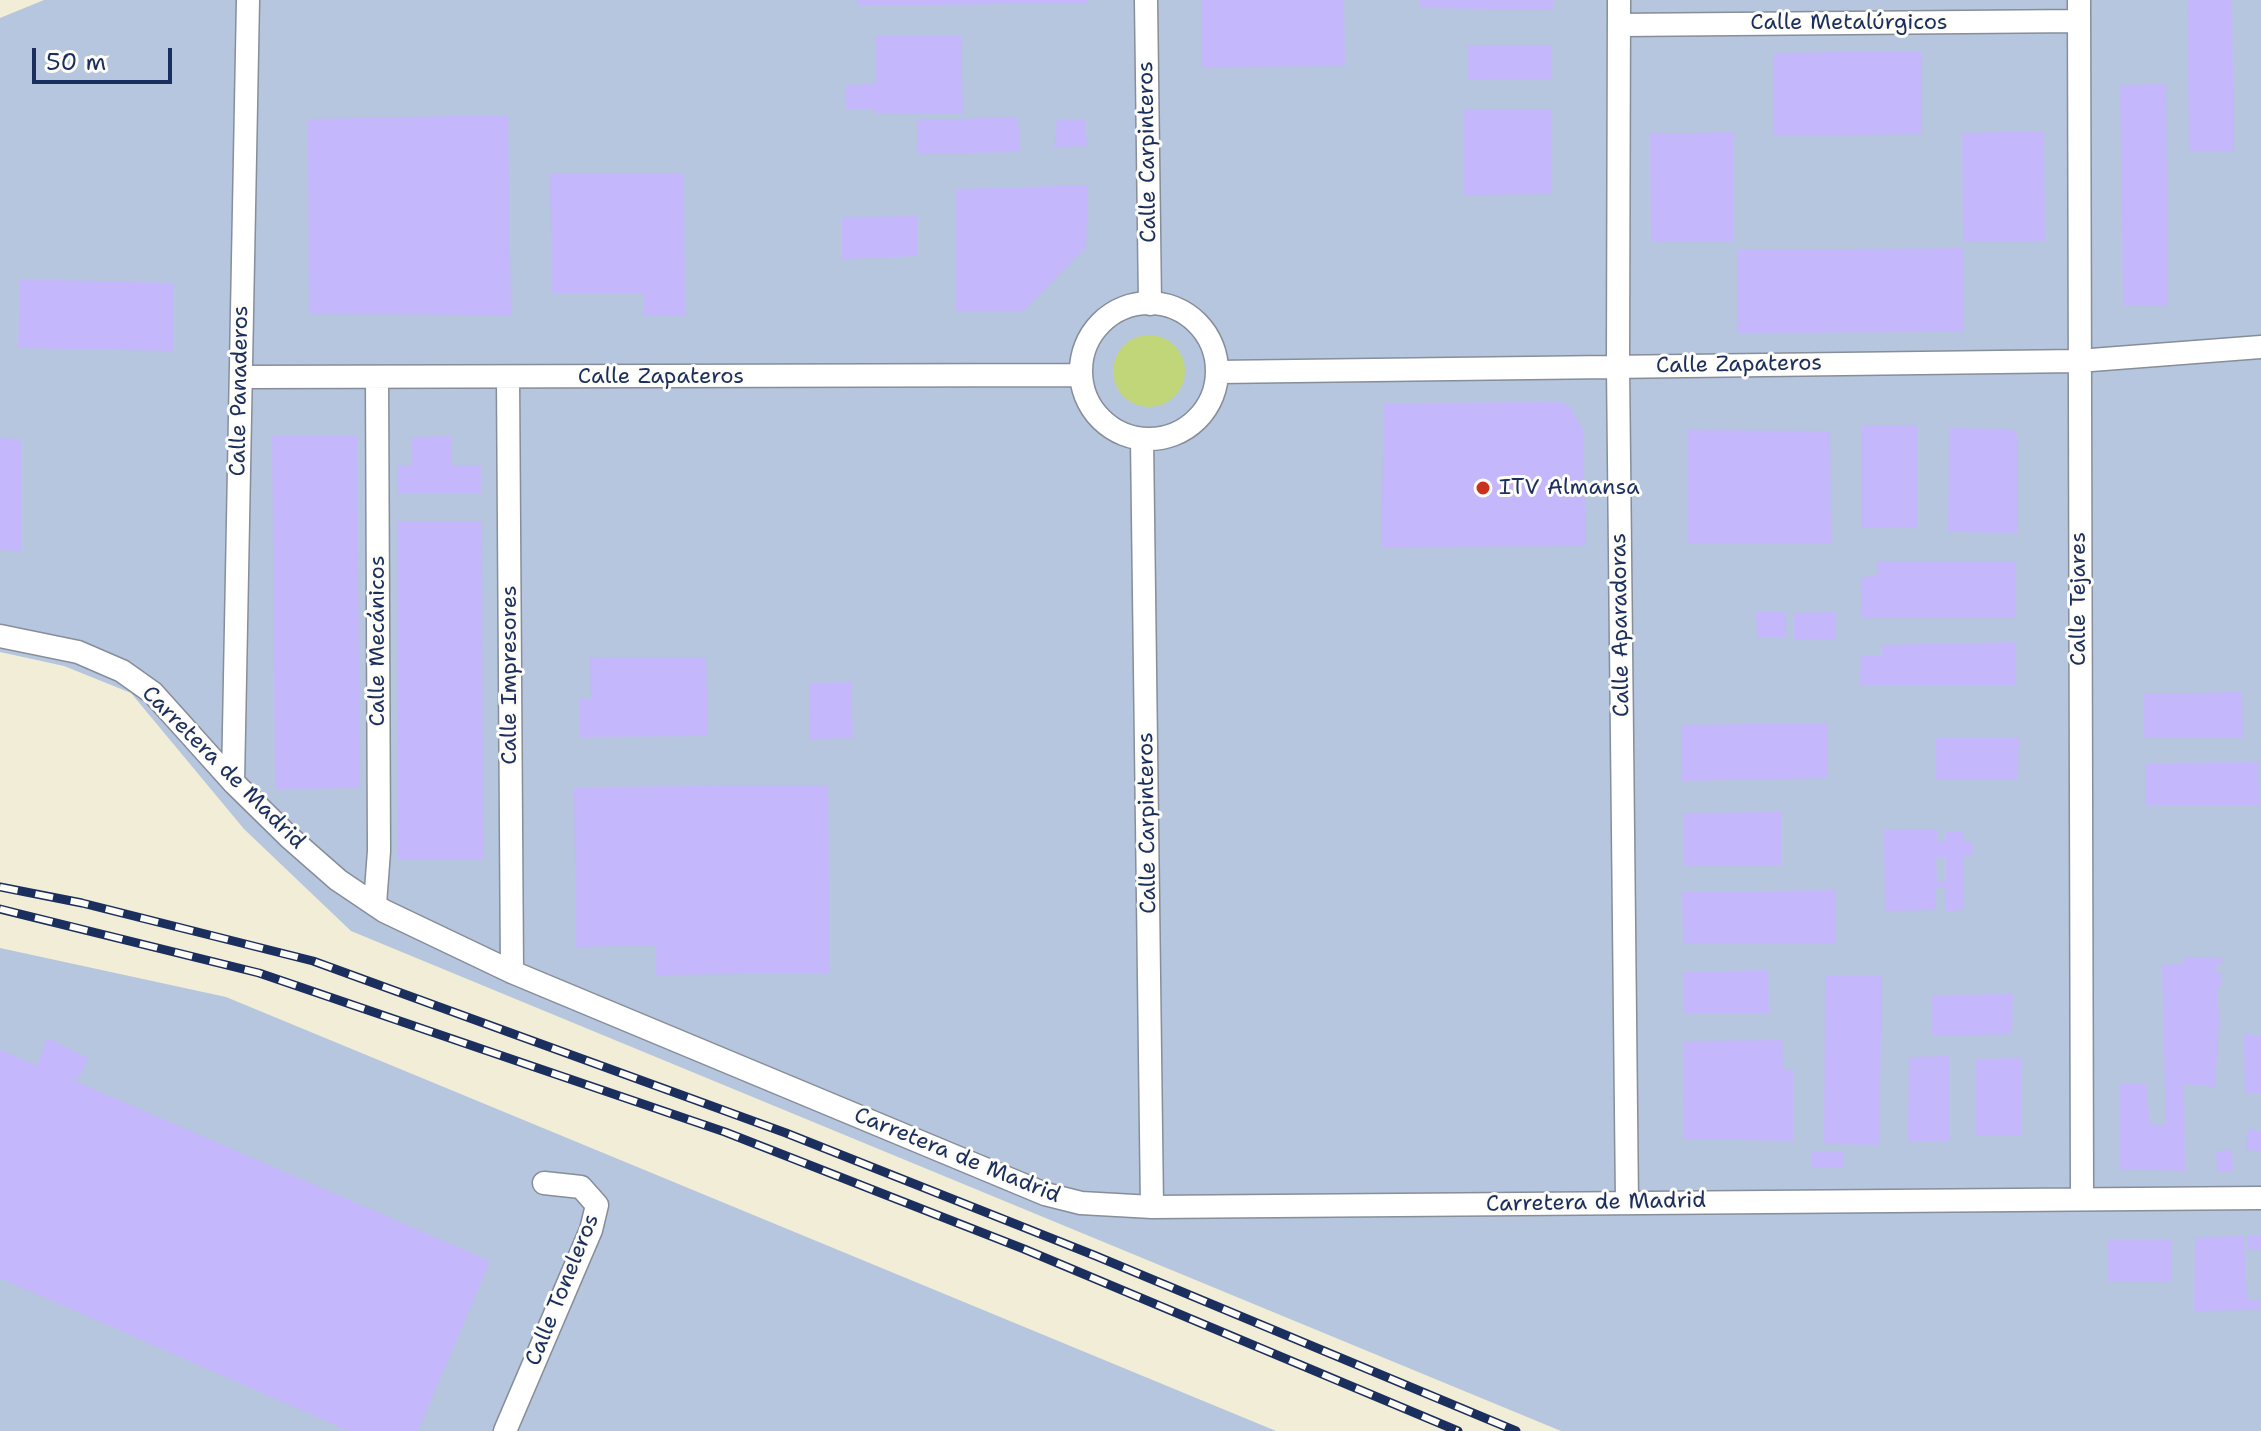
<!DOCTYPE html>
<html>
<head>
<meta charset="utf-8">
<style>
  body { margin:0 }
  #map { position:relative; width:2261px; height:1431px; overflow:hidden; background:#f1edd7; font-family:"Shantell Sans",sans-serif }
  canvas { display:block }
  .scale { position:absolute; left:32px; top:48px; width:140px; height:36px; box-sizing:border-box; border:4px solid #1b2f5e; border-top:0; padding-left:10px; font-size:24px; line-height:28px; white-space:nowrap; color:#1b2f5e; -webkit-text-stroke:6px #fdfcf7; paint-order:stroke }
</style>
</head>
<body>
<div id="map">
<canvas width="2261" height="1431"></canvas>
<div class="scale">50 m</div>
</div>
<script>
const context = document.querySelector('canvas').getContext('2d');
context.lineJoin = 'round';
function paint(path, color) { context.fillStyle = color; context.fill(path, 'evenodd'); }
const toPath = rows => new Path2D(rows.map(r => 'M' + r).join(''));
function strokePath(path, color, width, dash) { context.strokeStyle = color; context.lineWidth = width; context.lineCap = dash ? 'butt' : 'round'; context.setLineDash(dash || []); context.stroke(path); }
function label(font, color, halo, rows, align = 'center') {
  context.font = font + ' "Shantell Sans",sans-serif'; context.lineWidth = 6; context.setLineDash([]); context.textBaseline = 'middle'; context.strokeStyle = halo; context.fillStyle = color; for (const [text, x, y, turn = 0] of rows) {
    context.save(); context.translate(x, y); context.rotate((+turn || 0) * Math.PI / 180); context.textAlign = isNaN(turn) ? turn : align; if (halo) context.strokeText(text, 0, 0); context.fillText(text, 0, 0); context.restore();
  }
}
paint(toPath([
  [44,0,2261,0,2261,1431,1561,1431,351,931,244,829,131,693,64,666,0,652,0,18],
  [0,948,226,997,1276,1431,0,1431]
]), '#b5c6de');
paint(toPath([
  '1113 371a36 36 0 1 1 72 0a36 36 0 1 1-72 0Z'
]), '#c1d679');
paint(toPath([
  [857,0,1087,0,1087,3,857,6],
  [1201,0,1344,0,1345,66,1201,67],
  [1419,0,1553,0,1553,10,1419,8],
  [2187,0,2232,0,2234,151,2189,152],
  [961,35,963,114,875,113,875,109,846,109,845,85,875,84,875,36],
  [1552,45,1552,80,1467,79,1467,46],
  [1921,51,1922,134,1774,136,1773,53],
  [2166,84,2168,306,2123,306,2120,85],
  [1463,109,1552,110,1552,194,1463,195],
  [508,115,511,315,309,314,308,119],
  [1018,117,1020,152,918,154,917,120],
  [1057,119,1085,120,1087,146,1054,147],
  [2044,131,2045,241,1963,242,1962,133],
  [1733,132,1733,241,1651,242,1650,134],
  [550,174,684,174,685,315,643,315,643,293,552,293],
  [1088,185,1086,247,1023,311,955,312,956,189],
  [917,216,918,256,842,259,842,217],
  [1963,248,1964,332,1738,333,1737,250],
  [20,279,174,283,174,351,18,348],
  [1561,402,1571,408,1583,430,1586,546,1381,547,1384,403],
  [1918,425,1918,528,1862,528,1862,426],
  [1949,428,2012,429,2018,436,2017,533,1948,532],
  [1688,430,1830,431,1831,544,1688,544],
  [357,435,360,788,275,789,272,436],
  [452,436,452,465,481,465,481,493,397,493,397,465,411,465,411,437],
  [0,438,22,439,21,551,0,550],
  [397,521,482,521,483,859,398,859],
  [1878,561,2015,561,2016,618,1862,618,1861,577,1877,576],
  [1756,612,1786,612,1786,638,1757,638],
  [1835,612,1835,639,1794,640,1794,613],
  [2015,642,2016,686,1860,686,1861,656,1882,655,1882,645],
  [706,657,708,736,579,737,579,698,591,699,590,658],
  [851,682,853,738,810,739,809,683],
  [2242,692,2243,737,2144,738,2144,694],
  [1827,723,1827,778,1682,781,1681,725],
  [1935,738,2019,738,2018,779,1935,779],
  [2258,762,2259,805,2146,805,2145,763],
  [828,785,830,973,656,975,656,945,576,947,574,787],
  [1781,812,1782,865,1684,866,1683,813],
  [1884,830,1937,830,1937,841,1946,841,1946,831,1964,831,1964,841,1972,841,1973,855,1963,855,1963,910,1945,911,1945,888,1936,888,1936,910,1885,911],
  [1936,857,1946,857,1946,881,1937,881],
  [1836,890,1836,943,1683,944,1682,892],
  [2183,957,2222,957,2222,965,2216,966,2216,972,2221,973,2221,986,2217,987,2217,1010,2220,1011,2215,1087,2184,1084,2185,1171,2119,1169,2119,1083,2146,1083,2150,1124,2166,1126,2162,965,2184,964],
  [1768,970,1769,1013,1684,1013,1683,972],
  [1825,976,1882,976,1879,1145,1824,1144],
  [2013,994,2012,1034,1932,1036,1932,995],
  [2244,1034,2261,1035,2261,1093,2245,1093],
  [47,1038,88,1058,79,1079,74,1076,73,1080,490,1261,418,1431,349,1431,0,1278,0,1049,37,1066],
  [1782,1040,1783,1070,1793,1070,1793,1141,1683,1139,1684,1041],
  [1950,1056,1950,1141,1908,1141,1909,1057],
  [2021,1058,2021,1135,1975,1135,1976,1059],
  [2248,1129,2261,1131,2261,1151,2246,1150],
  [2232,1150,2233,1171,2217,1171,2216,1151],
  [1812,1151,1843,1151,1843,1167,1812,1167],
  [2247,1235,2261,1235,2261,1250,2248,1250],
  [2244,1236,2247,1299,2260,1300,2259,1310,2194,1311,2195,1237],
  [2108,1239,2172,1239,2172,1282,2108,1282]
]), '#c5b7fb');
const street = toPath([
  [1146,0,1150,304],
  [1619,0,1618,366,1627,1202],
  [2079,0,2082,1198],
  [1619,25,2079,21],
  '1081 371a68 68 0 1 1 136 0a68 68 0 1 1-136 0Z',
  [1217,372,2078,361,2261,347],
  [241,377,1081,375],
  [508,377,512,972],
  [1142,439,1152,1207],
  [0,636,78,652,122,671,153,693,233,782,289,837,338,880,384,911,512,972,1045,1194,1081,1203,1152,1207,2261,1198],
  [233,782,248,0],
  [375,904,379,851,377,377],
  [505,1431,591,1230,597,1205,581,1187,544,1183]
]);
strokePath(street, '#868e9a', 25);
strokePath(street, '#fff', 22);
const rail = toPath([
  [0,887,82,903,313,961,786,1133,1096,1256,1516,1431],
  [0,909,259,973,725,1132,1024,1249,1458,1431]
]);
strokePath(rail, '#1b2f5e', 9);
strokePath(rail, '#fdfcf7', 6, [18]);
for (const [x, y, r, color] of [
  [1483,488,8,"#c8321e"]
]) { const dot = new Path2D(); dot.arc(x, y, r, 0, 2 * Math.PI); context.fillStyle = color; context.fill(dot); strokePath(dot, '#fdfcf7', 3); }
label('22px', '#1b2f5e', '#fdfcf7', [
  ["Calle Metalúrgicos",1849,23],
  ["Calle Carpinteros",1148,152,-91],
  ["Calle Zapateros",1739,365,-1],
  ["Calle Zapateros",661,377],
  ["Calle Panaderos",240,391,-89],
  ["Calle Tejares",2079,599,-90],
  ["Calle Aparadoras",1621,625,-91],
  ["Calle Mecánicos",378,641,-90],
  ["Calle Impresores",510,675,-90],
  ["Carretera de Madrid",223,768,45],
  ["Calle Carpinteros",1148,823,-91],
  ["Carretera de Madrid",957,1156,22],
  ["Carretera de Madrid",1596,1203,-1],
  ["Calle Toneleros",563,1290,-68]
]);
label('22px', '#1b2f5e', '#fdfcf7', [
  ["ITV Almansa",1499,488]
], 'left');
</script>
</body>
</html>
